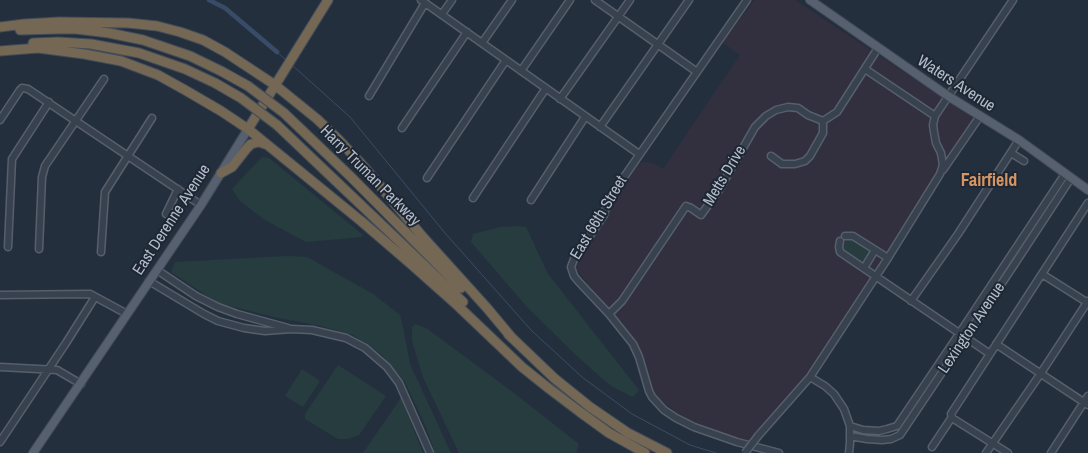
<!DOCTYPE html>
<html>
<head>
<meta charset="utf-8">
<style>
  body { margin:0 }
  canvas { display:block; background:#242f3e }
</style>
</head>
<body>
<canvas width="1088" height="453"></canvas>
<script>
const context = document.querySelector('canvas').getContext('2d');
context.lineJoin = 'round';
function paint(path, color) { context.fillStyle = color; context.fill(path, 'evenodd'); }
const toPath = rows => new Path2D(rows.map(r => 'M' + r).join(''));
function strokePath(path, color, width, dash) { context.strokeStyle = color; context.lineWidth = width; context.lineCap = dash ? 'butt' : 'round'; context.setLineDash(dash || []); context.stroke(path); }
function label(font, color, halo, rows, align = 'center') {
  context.font = font + ' "Archivo Narrow",sans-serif'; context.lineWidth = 4; context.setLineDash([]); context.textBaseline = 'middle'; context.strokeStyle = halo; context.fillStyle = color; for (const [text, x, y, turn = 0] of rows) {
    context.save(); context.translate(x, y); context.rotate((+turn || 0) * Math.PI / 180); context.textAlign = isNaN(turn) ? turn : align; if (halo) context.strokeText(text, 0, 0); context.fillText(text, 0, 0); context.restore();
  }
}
paint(toPath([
  [755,0,795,0,973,118,812,372,783,406,747,443,682,417,663,401,654,396,651,392,635,344,575,267,578,260,607,214,608,207,636,164,644,162,655,164,663,169,740,55,722,42]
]), '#32303f');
paint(toPath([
  [262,157,269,158,363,235,361,237,306,242,265,220,240,201,232,189],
  [518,226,526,227,548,274,639,390,633,397,611,386,579,358,527,307,471,242,473,234,500,227],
  [850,238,872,253,864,264,843,250,845,243],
  [288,256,307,257,373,294,400,315,402,322,410,364,451,453,435,453,425,425,405,382,382,355,353,335,321,326,274,317,218,303,171,272,175,262],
  [415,324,426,328,514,393,579,444,576,453,459,453,423,377,412,341,412,327],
  [338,365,386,396,359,435,347,439,338,439,305,419,305,414],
  [302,369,320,381,303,407,285,396],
  [401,398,423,453,363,453]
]), '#263c3f');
strokePath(toPath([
  [277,52,287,61],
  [292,65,350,117,445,233,531,330,582,377,632,414,690,445,716,453]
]), '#394c67', 1);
strokePath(toPath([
  [209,0,225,8,277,52]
]), '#394c67', 4.5);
const minor = toPath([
  [421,0,639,154],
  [595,0,697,72],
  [747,0,608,200,604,215,574,259,571,267,574,276,578,281,609,314,633,344,639,357,649,391,652,397,664,410,676,418,694,427,737,442,779,453],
  [442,14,452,0],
  [482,43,512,0],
  [865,69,935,116],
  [521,71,570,0],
  [369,96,425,3],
  [560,99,630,0],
  [0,120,20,90,22,88,28,89,201,205],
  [600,127,689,0],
  [402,128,467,32],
  [1011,153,1024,161],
  [771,156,782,164,795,164,805,161,810,156,823,133,823,121,837,112,878,48],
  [943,170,980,116],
  [427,178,506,60],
  [473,198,546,88],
  [531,200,585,117],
  [166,214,178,189],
  [845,236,853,236,888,258],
  [840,241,839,247,840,252,990,354],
  [8,247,12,159,49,102],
  [39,249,42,177,45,166,104,79],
  [101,252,105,192,152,118],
  [864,268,875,250],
  [157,270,196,296,218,307,237,314,288,328],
  [1042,274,1088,303],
  [149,281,204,314,218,321,244,328,265,331,291,329,312,330,346,338,365,348,387,367,399,383,430,453],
  [0,295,90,294,127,314],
  [911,301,958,234,1019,140],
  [609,314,622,301,686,206,691,208,701,215,719,190,755,127,766,116,776,110,788,107,798,108,808,115,823,121],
  [996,344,1088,405],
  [0,367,57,370,81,384],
  [810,377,825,386,834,394,844,409,850,426,850,443,849,453],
  [850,426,863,430,879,431,887,429,897,426,959,334,1065,174],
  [758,436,810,377,888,258,940,174,943,165,941,153,936,143,934,132,933,125,935,116,1013,0],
  [850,436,867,439,882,440,891,439,900,435,1012,268,1071,178],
  [0,442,66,343,95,297],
  [932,447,952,417],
  [986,453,1041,373,1088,301],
  [1008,453,952,418,951,414,1088,203],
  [1051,453,1088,396]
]);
const major = toPath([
  [810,0,948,96,1019,140,1088,190],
  [33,453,201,205,248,129]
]);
const highway = toPath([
  [0,27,24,24,59,22,128,23,157,26,180,32,203,40,225,52,275,85,317,119,339,140,365,168,422,236,487,308,512,338],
  [20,30,59,29,76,29,109,33,143,40,190,56,221,71,248,86],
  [33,43,58,42,91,44,139,53,185,69,215,83,241,98],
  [0,51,38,48,84,54,121,61,158,75,185,90,221,111,248,129,361,221,411,264,458,306,522,367,547,387,584,415],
  [284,113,351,177,461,288],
  [277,125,463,302],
  [248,129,328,0],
  [221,173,232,167,247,148,251,144,259,142,265,144],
  [508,334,554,378,590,407,628,433,667,453],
  [580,412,609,433,645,453]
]);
strokePath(minor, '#565f6c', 9);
strokePath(major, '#414a57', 10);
strokePath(highway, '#434c59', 11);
strokePath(minor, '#38414e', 6);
strokePath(major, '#56606e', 8);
strokePath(highway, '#746855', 9);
const minorBridge = toPath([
  [745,453,758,436]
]);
const highwayBridge = toPath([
  [248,86,284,113],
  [241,98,277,125]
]);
strokePath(minorBridge, '#565f6c', 9, []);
strokePath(highwayBridge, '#434c59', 11, []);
strokePath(minorBridge, '#38414e', 6);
strokePath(highwayBridge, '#746855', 9);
label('16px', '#b4bcc9', '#1d2633', [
  ["Waters Avenue",956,84,33],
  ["Harry Truman Parkway",370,176,45],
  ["Metts Drive",725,176,-59],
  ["East 66th Street",599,218,-59],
  ["East Derenne Avenue",172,220,-57],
  ["Lexington Avenue",972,328,-56]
]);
label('bold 18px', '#d59563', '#1d2633', [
  ["Fairfield",989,181]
]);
</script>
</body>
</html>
